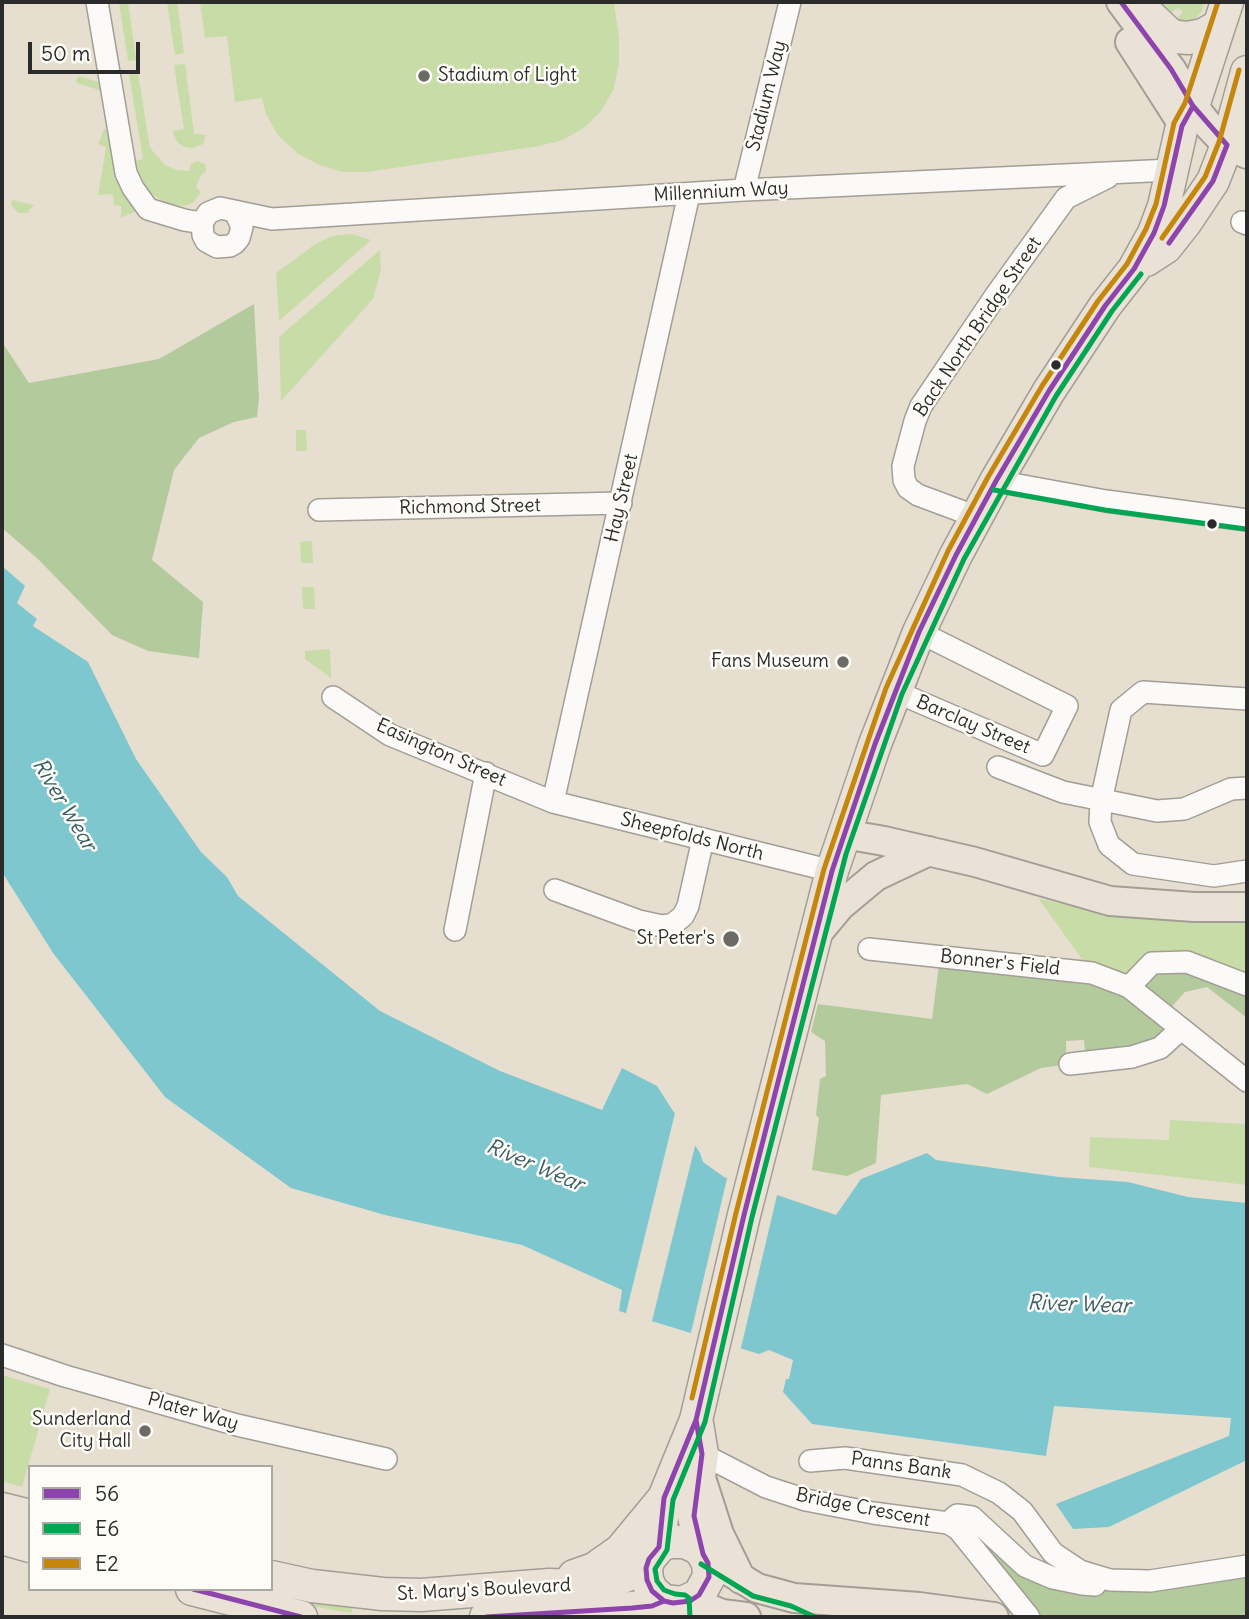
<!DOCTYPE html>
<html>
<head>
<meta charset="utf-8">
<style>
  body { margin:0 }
  #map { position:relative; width:1249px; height:1619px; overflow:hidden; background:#e6dfcf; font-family:Delius,sans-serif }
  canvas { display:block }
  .frame { position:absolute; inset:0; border:4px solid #2b2b2b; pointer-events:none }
  .legend { position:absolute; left:28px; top:1465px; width:245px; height:126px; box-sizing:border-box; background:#fdfcf7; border:2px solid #a9a8a5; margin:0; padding:9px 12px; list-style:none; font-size:21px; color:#2b2b2b }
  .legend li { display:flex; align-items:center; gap:14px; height:35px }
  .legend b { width:35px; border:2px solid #a9a8a5 }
  .scale { position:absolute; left:28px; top:42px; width:112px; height:32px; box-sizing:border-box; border:4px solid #2b2b2b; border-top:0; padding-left:9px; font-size:21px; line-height:24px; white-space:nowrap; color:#2b2b2b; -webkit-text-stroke:5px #fdfcf7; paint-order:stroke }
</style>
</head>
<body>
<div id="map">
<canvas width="1249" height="1619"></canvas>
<div class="frame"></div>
<ul class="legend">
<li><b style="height:9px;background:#8e44ad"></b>56</li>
<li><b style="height:9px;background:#00a651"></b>E6</li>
<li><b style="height:9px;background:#c4870b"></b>E2</li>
</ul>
<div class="scale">50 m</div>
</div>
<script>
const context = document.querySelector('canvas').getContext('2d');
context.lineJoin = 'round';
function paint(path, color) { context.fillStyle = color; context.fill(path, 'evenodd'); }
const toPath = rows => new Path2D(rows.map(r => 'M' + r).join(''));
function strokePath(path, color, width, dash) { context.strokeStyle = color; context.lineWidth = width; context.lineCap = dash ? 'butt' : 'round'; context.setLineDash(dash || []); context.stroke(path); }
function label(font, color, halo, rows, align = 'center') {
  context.font = font + ' Delius,sans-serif'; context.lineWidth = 5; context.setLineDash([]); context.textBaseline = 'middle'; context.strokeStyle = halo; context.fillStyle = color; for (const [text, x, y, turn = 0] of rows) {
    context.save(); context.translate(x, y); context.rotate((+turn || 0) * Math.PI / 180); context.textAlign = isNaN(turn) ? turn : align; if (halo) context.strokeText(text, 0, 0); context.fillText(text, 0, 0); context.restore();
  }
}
paint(toPath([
  [119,2,128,2,136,60,128,61],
  [167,2,177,2,184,53,175,55],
  [200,2,614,2,619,39,619,64,614,88,602,110,585,127,563,140,539,146,367,172,343,172,319,165,297,153,278,135,266,114,262,98,235,102,227,36,205,38],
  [1157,2,1204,2,1202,11,1196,18,1180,23,1176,21,1183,12,1178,8,1167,15],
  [185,64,194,134,206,135,203,144,193,148,185,147,178,143,172,131,184,129,174,65],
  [138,73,150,148,165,165,177,170,189,171,191,164,198,161,206,165,206,171,201,175,196,187,201,193,192,203,183,206,168,204,151,194,137,171,135,161,143,159,129,74],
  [79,76,104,84,102,91,77,83,76,80],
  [104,129,109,129,142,208,121,218,121,206,114,205,113,194,98,195,106,147,98,144],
  [12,200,34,205,27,213,18,213,11,205],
  [352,234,371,240,279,321,276,273,314,245,332,236],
  [380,250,381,270,373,299,281,401,279,337],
  [296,430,306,430,307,451,296,451],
  [312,541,313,563,301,563,300,542],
  [302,587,314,587,315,609,303,609],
  [330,649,331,678,305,659,305,651],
  [1038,898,1084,909,1247,918,1247,985,1129,987,1092,973],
  [1170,1120,1247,1124,1247,1185,1089,1167,1090,1137,1169,1140],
  [2,1375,50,1389,22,1487,2,1481],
  [235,1589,264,1589,352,1606,352,1613,297,1604]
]), '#c7dca6');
paint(toPath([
  [254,304,259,398,257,417,234,422,199,438,174,470,152,560,203,602,199,658,148,651,112,635,38,559,2,528,2,342,29,383,159,359],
  [940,957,1129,987,1152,963,1247,985,1247,1018,1207,987,1185,992,1164,1015,1181,1029,1160,1048,1085,1054,1084,1040,1066,1041,1066,1055,1070,1064,1041,1068,987,1094,967,1084,881,1095,876,1163,847,1176,812,1170,819,1118,816,1115,820,1079,826,1076,825,1041,811,1032,818,1004,932,1019],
  [952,1518,1053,1578,1247,1572,1247,1617,1029,1617]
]), '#b3ca9c');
paint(toPath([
  [2,566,25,586,17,603,37,619,33,626,88,662,136,759,201,852,227,877,238,896,380,1011,500,1071,602,1110,622,1068,657,1086,700,1153,703,1162,724,1177,836,1215,861,1179,927,1153,936,1160,1059,1177,1128,1182,1188,1197,1247,1203,1247,1460,1109,1527,1073,1529,1056,1504,1229,1436,1231,1418,1054,1406,1046,1456,812,1424,783,1392,786,1379,789,1379,793,1360,769,1350,759,1354,746,1350,619,1311,622,1290,522,1245,385,1215,291,1188,165,1097,53,953,2,872]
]), '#7ec7ce');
paint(toPath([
  [676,1109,696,1142,651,1325,625,1317],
  [728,1174,778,1191,740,1352,690,1337]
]), '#e6dfcf');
const minor = toPath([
  [97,2,126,173,133,188,148,209,184,220,202,223],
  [744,190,790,2],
  [235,212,242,227,239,238,235,243,230,246,217,247,206,241,203,235,202,223,208,213,220,208,272,219,744,190,1171,170],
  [1242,222,1247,224],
  [996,481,1106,501,1247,520],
  [319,510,621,503],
  [977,517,918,495,908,488,904,480,903,466,915,421,921,406,996,295,1066,198,1108,177],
  [894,691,1043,755,1067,706,919,632],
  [333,697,390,735,553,802,832,871],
  [1247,699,1143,692,1121,710,1101,801,1100,822,1109,845,1133,864,1214,876,1247,871],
  [998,767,1063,792,1157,811,1184,809,1231,789,1247,788],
  [553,802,689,194],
  [555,890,639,921,662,926,673,924,683,916,688,906,703,839],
  [455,930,486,773],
  [869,949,1092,973,1129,987,1247,1081],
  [1129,987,1152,963,1187,962,1247,985],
  [1070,1064,1132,1057,1160,1048,1181,1029],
  [2,1355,65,1376,237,1425,386,1459],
  [702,1454,766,1487,806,1500,873,1513,948,1523],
  [810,1461,845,1458,962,1475,999,1493,1022,1511,1053,1553,1080,1571,1110,1580,1150,1581,1247,1566],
  [948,1523,957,1515,972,1517,1025,1566,1053,1578,1082,1584,1095,1585],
  [948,1523,958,1529,1029,1617]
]);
const major = toPath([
  [1121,2,1171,69,1193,106,1208,125,1227,145,1247,154],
  [1130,42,1178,117],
  [844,834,884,841,975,862,1110,901,1194,907,1247,907],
  [815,936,840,906,876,876,929,851],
  [700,1475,719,1534,741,1579],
  [706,1557,757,1588,794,1598,919,1607,994,1617],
  [690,1601,722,1614,746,1617]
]);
const highway = toPath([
  [1135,2,1169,34,1177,37,1188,38,1203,35,1219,26],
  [1146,260,1166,247,1185,223,1213,181,1227,145,1247,72],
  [697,1424,702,1454,694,1516,703,1554,708,1563,709,1577,699,1595,682,1603,664,1601,652,1591,647,1580,646,1568,649,1559,659,1547,668,1542,685,1542,698,1548,703,1554],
  [2,1509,30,1516],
  [2,1538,30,1546],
  [659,1547,664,1498,696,1420,744,1215,832,871,875,744,919,632,956,555,996,481,1049,391,1105,306,1134,269,1154,233,1164,206,1182,126,1193,106,1227,2],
  [574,1576,594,1569,621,1550,664,1498],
  [271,1577,312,1586,383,1594,421,1595,549,1585,576,1586,607,1582,625,1576,649,1559],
  [192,1589,301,1617],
  [486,1617,632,1608,652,1606,664,1601]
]);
strokePath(minor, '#a29e95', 24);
strokePath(major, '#a29e95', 32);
strokePath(highway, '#a29e95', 35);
strokePath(minor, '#fbfaf8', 21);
strokePath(major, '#eae2d7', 28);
strokePath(highway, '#eae2d7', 32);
strokePath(toPath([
  [1121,2,1171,69,1193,106,1227,145,1213,181,1169,243],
  [696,1420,702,1454,694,1516,703,1554,708,1563,709,1577,699,1595,690,1601,673,1603,664,1601,652,1591,647,1580,646,1568,649,1559,659,1547,664,1498,696,1420],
  [696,1420,744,1215,832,871,875,744,919,632,956,555,996,481,1049,391,1105,306,1134,269,1154,233,1164,206,1182,126,1193,106],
  [193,1589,301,1617],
  [486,1617,632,1608,652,1606,664,1601]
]), '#8e44ad', 5);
strokePath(toPath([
  [994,490,1105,510,1246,529],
  [701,1564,753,1596,791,1606,815,1617],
  [690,1617,689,1598,685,1595,675,1594,664,1590,657,1581,655,1569,667,1550,673,1500,705,1422,752,1217,846,854,902,694,964,559,1056,396,1112,311,1141,274]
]), '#00a651', 5);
strokePath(toPath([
  [1162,238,1205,177,1219,142,1239,70],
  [692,1398,736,1213,824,869,886,688,948,551,988,477,1042,386,1098,301,1127,264,1146,229,1156,204,1174,123,1185,103,1218,2]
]), '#c4870b', 5);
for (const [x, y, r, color] of [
  [424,76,7,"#6c6a64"],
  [1056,365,6,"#2b2b2b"],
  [1212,524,6,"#2b2b2b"],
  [843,662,7,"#6c6a64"],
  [731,939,9,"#6c6a64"],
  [145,1431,7,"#6c6a64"]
]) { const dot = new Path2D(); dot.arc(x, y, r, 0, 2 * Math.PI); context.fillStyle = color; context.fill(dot); strokePath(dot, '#fdfcf7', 2.5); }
label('19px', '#2b2b2b', '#fdfcf7', [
  ["Stadium of Light",438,76,"left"],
  ["Fans Museum",829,662],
  ["St Peter's",715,939],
  ["Sunderland",131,1420],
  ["City Hall",131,1442]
], 'right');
label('19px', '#2b2b2b', '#fdfcf7', [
  ["Stadium Way",767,96,-76],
  ["Millennium Way",721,192,-3],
  ["Back North Bridge Street",978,327,-56],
  ["Hay Street",622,498,-77],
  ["Richmond Street",470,507,-1],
  ["Barclay Street",973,725,23],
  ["Easington Street",441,753,24],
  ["Sheepfolds North",692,837,14],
  ["Bonner's Field",1000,963,6],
  ["Plater Way",193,1412,16],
  ["Panns Bank",901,1466,8],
  ["Bridge Crescent",863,1508,11],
  ["St. Mary's Boulevard",484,1590,-3]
]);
label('italic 21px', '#395e64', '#fdfcf7', [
  ["River Wear",64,805,59],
  ["River Wear",535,1166,23],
  ["River Wear",1079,1305,2]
]);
</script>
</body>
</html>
